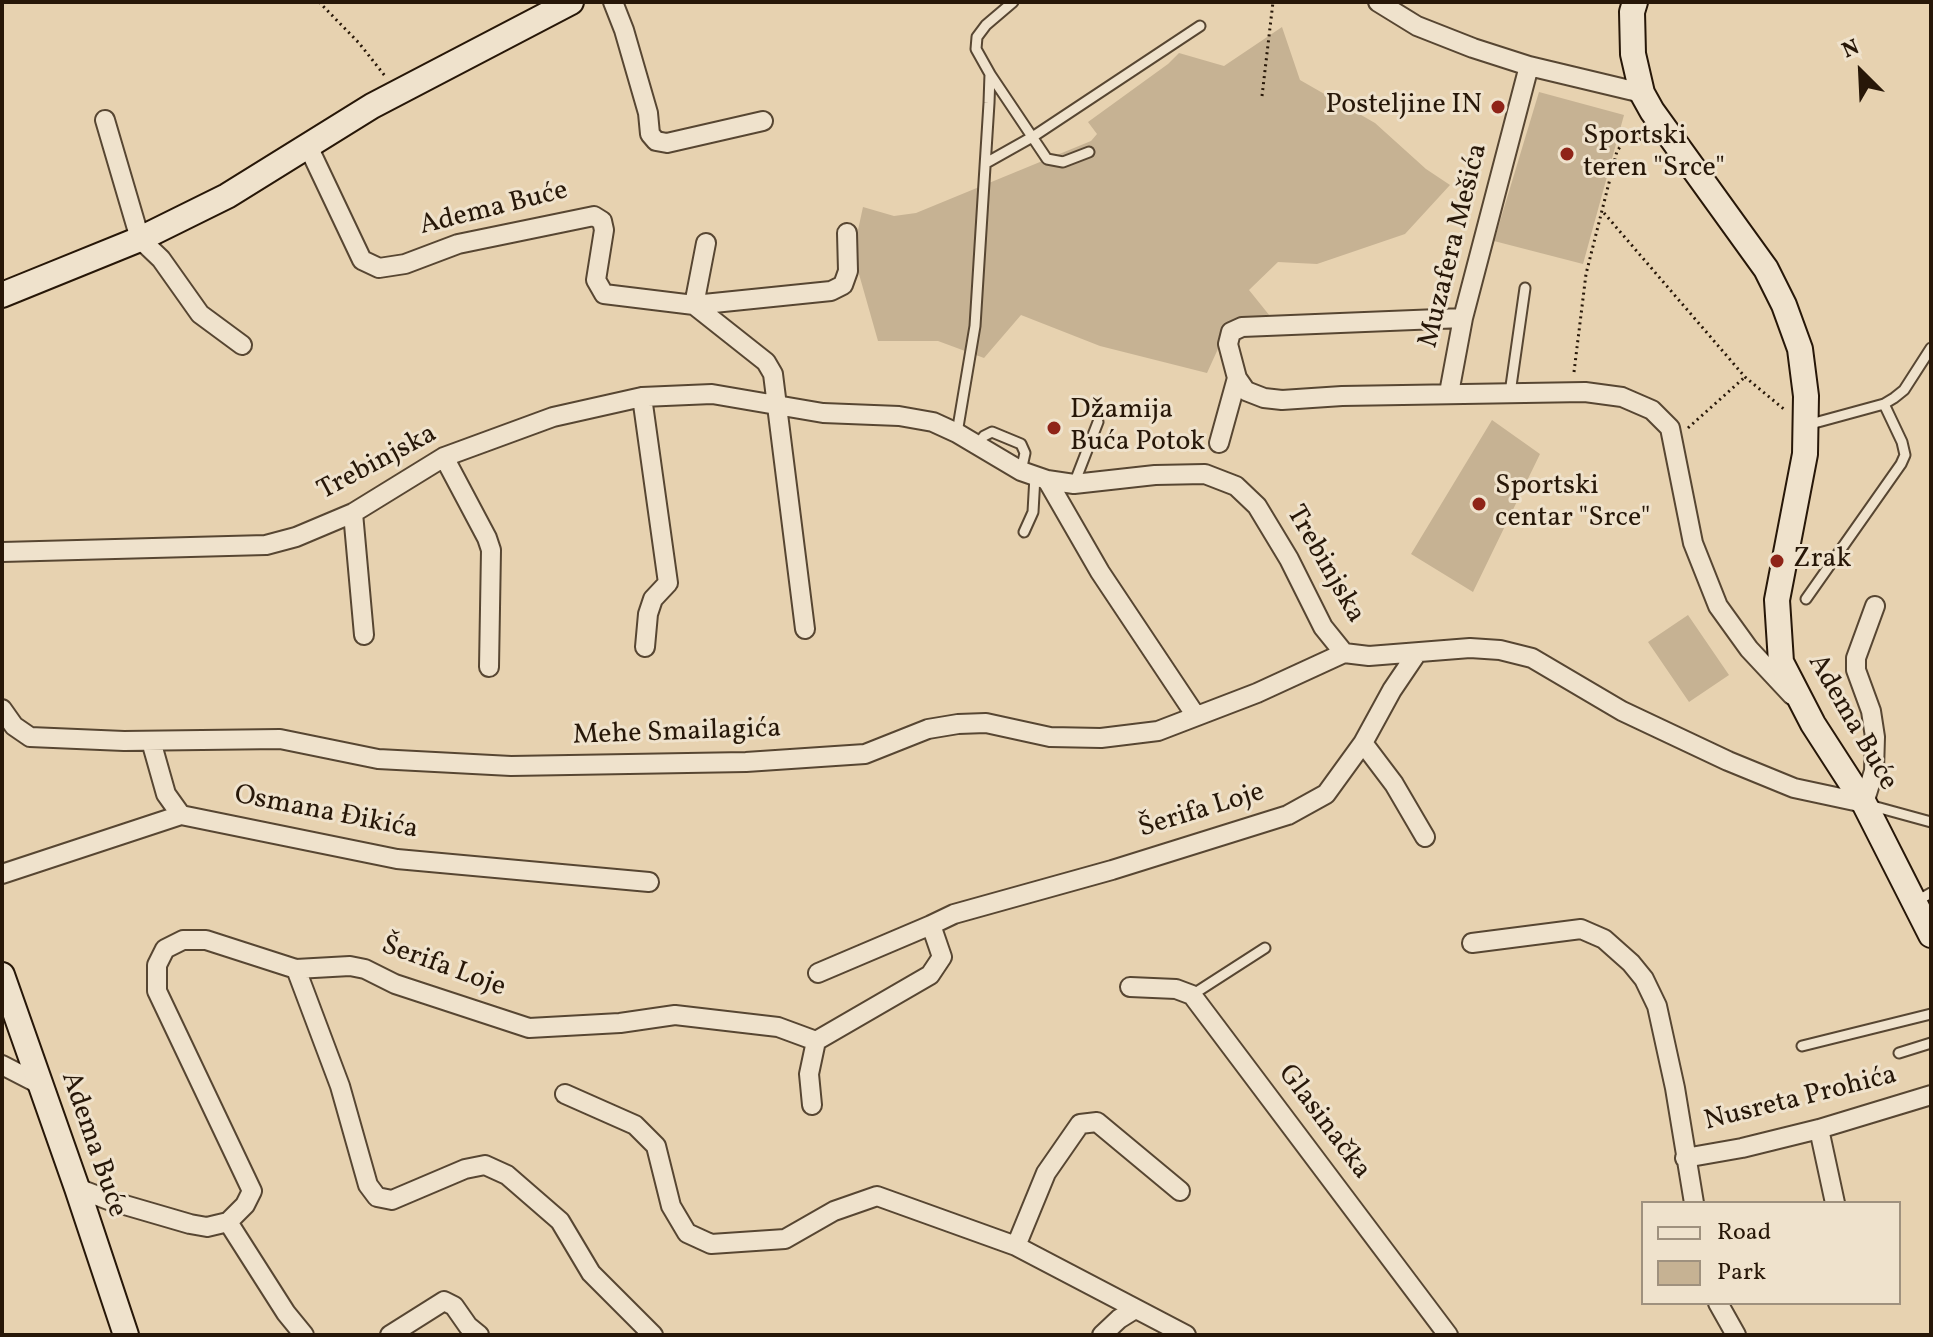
<!DOCTYPE html>
<html>
<head>
<meta charset="utf-8">
<style>
  body { margin:0 }
  #map { position:relative; width:1933px; height:1337px; overflow:hidden; background:#e7d2b0; font-family:Vollkorn,serif }
  canvas { display:block }
  .frame { position:absolute; inset:0; border:4px solid #271708; pointer-events:none }
  .legend { position:absolute; left:1641px; top:1201px; width:260px; height:104px; box-sizing:border-box; background:#efe2cc; border:2px solid #9f917e; margin:0; padding:10px 14px; list-style:none; font-size:24px; color:#271708 }
  .legend li { display:flex; align-items:center; gap:16px; height:40px }
  .legend b { width:40px; border:2px solid #9f917e }
  .north { position:absolute; left:1821px; top:32px; width:80px; height:80px; -webkit-text-stroke:6px #efe2cc; paint-order:stroke; rotate:336deg; font-size:22px; font-weight:700; line-height:32px; text-align:center; color:#271708 }
  .north::after { content:''; display:block; margin:auto; width:28px; height:36px; background:#271708; clip-path:polygon(50% 0,100% 100%,50% 72%,0 100%) }
</style>
</head>
<body>
<div id="map">
<canvas width="1933" height="1337"></canvas>
<div class="frame"></div>
<ul class="legend">
<li><b style="height:10px;background:#efe2cc"></b>Road</li>
<li><b style="height:22px;background:#c6b293"></b>Park</li>
</ul>
<div class="north">N</div>
</div>
<script>
const context = document.querySelector('canvas').getContext('2d');
context.lineJoin = 'round';
function paint(path, color) { context.fillStyle = color; context.fill(path, 'evenodd'); }
const toPath = rows => new Path2D(rows.map(r => 'M' + r).join(''));
function strokePath(path, color, width, dash) { context.strokeStyle = color; context.lineWidth = width; context.lineCap = dash ? 'butt' : 'round'; context.setLineDash(dash || []); context.stroke(path); }
function label(font, color, halo, rows, align = 'center') {
  context.font = font + ' Vollkorn,serif'; context.lineWidth = 6; context.setLineDash([]); context.textBaseline = 'middle'; context.strokeStyle = halo; context.fillStyle = color; for (const [text, x, y, turn = 0] of rows) {
    context.save(); context.translate(x, y); context.rotate((+turn || 0) * Math.PI / 180); context.textAlign = isNaN(turn) ? turn : align; if (halo) context.strokeText(text, 0, 0); context.fillText(text, 0, 0); context.restore();
  }
}
paint(toPath([
  [1282,27,1300,80,1375,123,1426,169,1450,185,1405,234,1317,264,1278,262,1249,290,1278,326,1227,329,1207,373,1100,346,1021,315,984,358,938,341,878,341,853,253,863,207,894,216,916,213,1091,141,1097,134,1088,122,1168,64,1179,53,1224,66],
  [1539,92,1624,115,1583,264,1494,241],
  [1492,420,1540,454,1473,592,1411,554],
  [1688,615,1729,675,1689,702,1648,642]
]), '#c6b293');
const lane = toPath([
  [990,74,1047,159,1063,162,1089,152],
  [986,163,1034,136,1200,26],
  [1510,393,1525,288],
  [1807,425,1884,404,1894,398,1904,390,1931,348],
  [957,433,975,326,989,103,990,74,976,49,977,37,986,25,1013,2],
  [977,445,984,436,992,432,1021,444,1025,453,1021,471],
  [1074,484,1098,422],
  [1024,532,1033,512,1035,476],
  [1806,599,1901,464,1905,455,1902,442,1884,404],
  [1869,805,1931,822],
  [1915,902,1931,893],
  [1192,995,1265,948],
  [1802,1046,1931,1014],
  [1899,1053,1931,1043]
]);
const street = toPath([
  [613,2,624,30,648,113,650,134,656,141,667,143,763,121],
  [1378,2,1417,26,1473,48,1529,66,1642,93],
  [105,120,140,239,161,259,200,314,242,345],
  [307,144,362,260,379,268,405,264,458,244,594,216,602,221,604,230,596,280,604,294,694,305,831,291,843,285,848,271,847,233],
  [694,305,766,362,773,374,805,629],
  [694,305,706,243],
  [1463,318,1242,327,1231,332,1228,344,1237,378,1246,391,1264,398,1282,400,1342,396,1585,392,1622,397,1652,410,1670,428,1693,543,1718,606,1749,649,1792,695],
  [1449,393,1463,318,1529,66],
  [642,397,668,583,653,599,648,614,645,647],
  [1219,443,1237,378],
  [444,457,487,538,491,550,489,667],
  [1047,480,1100,572,1196,716],
  [353,513,364,635],
  [2,552,266,545,296,537,353,513,444,457,553,417,642,397,712,394,823,413,899,416,933,422,957,433,1021,471,1047,480,1074,484,1155,475,1205,474,1236,486,1257,506,1289,559,1323,627,1344,653,1369,656,1470,648,1500,650,1532,658,1622,711,1728,761,1794,788,1864,803,1874,771,1875,737,1871,711,1856,670,1856,658,1875,606],
  [2,709,14,726,30,737,124,741,280,739,378,759,511,766,746,762,865,754,928,729,958,724,986,723,1050,737,1101,738,1158,731,1257,693,1344,653],
  [151,741,166,794,181,815],
  [1363,743,1394,784,1425,837],
  [2,874,181,815,397,859,649,882],
  [1472,943,1581,929,1604,939,1631,963,1644,979,1657,1006,1675,1088,1694,1203],
  [296,969,340,1086,368,1185,377,1197,392,1200,465,1169,485,1165,507,1175,560,1221,591,1273,653,1335],
  [818,973,931,925],
  [1130,987,1176,989,1192,995,1448,1335],
  [2,1065,39,1084],
  [565,1094,635,1125,656,1146,671,1206,687,1233,711,1244,785,1239,834,1211,877,1196,1016,1246,1186,1335],
  [812,1105,809,1074,816,1041],
  [1819,1129,1835,1203],
  [1685,1158,1742,1148,1819,1129,1931,1095],
  [77,1188,111,1201,190,1224,207,1227,228,1222],
  [1016,1246,1046,1173,1080,1124,1097,1122,1180,1191],
  [1718,1303,1736,1335],
  [304,1335,286,1313,228,1222,245,1205,252,1191,157,991,157,965,165,949,183,940,206,940,296,969,350,966,365,969,395,984,529,1028,620,1023,675,1015,778,1027,816,1041,930,975,942,957,931,925,954,914,1112,870,1288,815,1326,794,1363,743,1392,690,1417,653],
  [390,1335,444,1301,454,1306,468,1326,479,1335],
  [1102,1335,1119,1319,1135,1309]
]);
const secondary = toPath([
  [1635,2,1632,12,1633,54,1642,93,1652,111,1766,269,1784,305,1800,349,1806,396,1805,454,1777,600,1781,662,1813,724,1864,803,1931,935],
  [2,295,140,239,227,196,372,106,571,2],
  [2,975,77,1188,126,1335]
]);
strokePath(lane, '#574632', 13);
strokePath(street, '#574632', 22);
strokePath(secondary, '#271708', 28);
strokePath(toPath([
  [319,2,359,43,385,76],
  [1262,96,1273,2],
  [1604,213,1745,377,1785,410],
  [1574,372,1586,274,1617,151,1623,143,1647,138],
  [1688,428,1745,377]
]), '#271708', 3, [2, 4]);
strokePath(lane, '#efe2cc', 9);
strokePath(street, '#efe2cc', 18);
strokePath(secondary, '#efe2cc', 24);
for (const [x, y, r, color] of [
  [1498,107,8,"#8f2418"],
  [1567,154,8,"#8f2418"],
  [1054,428,8,"#8f2418"],
  [1479,504,8,"#8f2418"],
  [1777,561,8,"#8f2418"]
]) { const dot = new Path2D(); dot.arc(x, y, r, 0, 2 * Math.PI); context.fillStyle = color; context.fill(dot); strokePath(dot, '#efe2cc', 3); }
label('28px', '#271708', '#efe2cc', [
  ["Posteljine IN",1482,107,"right"],
  ["Sportski",1583,138],
  ["teren \"Srce\"",1583,170],
  ["Džamija",1070,412],
  ["Buća Potok",1070,444],
  ["Sportski",1495,488],
  ["centar \"Srce\"",1495,520],
  ["Zrak",1793,561]
], 'left');
label('28px', '#271708', '#efe2cc', [
  ["Adema Buće",494,210,-14],
  ["Muzafera Mešića",1455,246,-76],
  ["Trebinjska",378,464,-28],
  ["Trebinjska",1324,565,60],
  ["Adema Buće",1851,723,60],
  ["Mehe Smailagića",677,734,-2],
  ["Šerifa Loje",1202,812,-17],
  ["Osmana Đikića",326,814,11],
  ["Šerifa Loje",443,968,20],
  ["Nusreta Prohića",1801,1100,-14],
  ["Glasinačka",1323,1123,53],
  ["Adema Buće",92,1145,71]
]);
</script>
</body>
</html>
